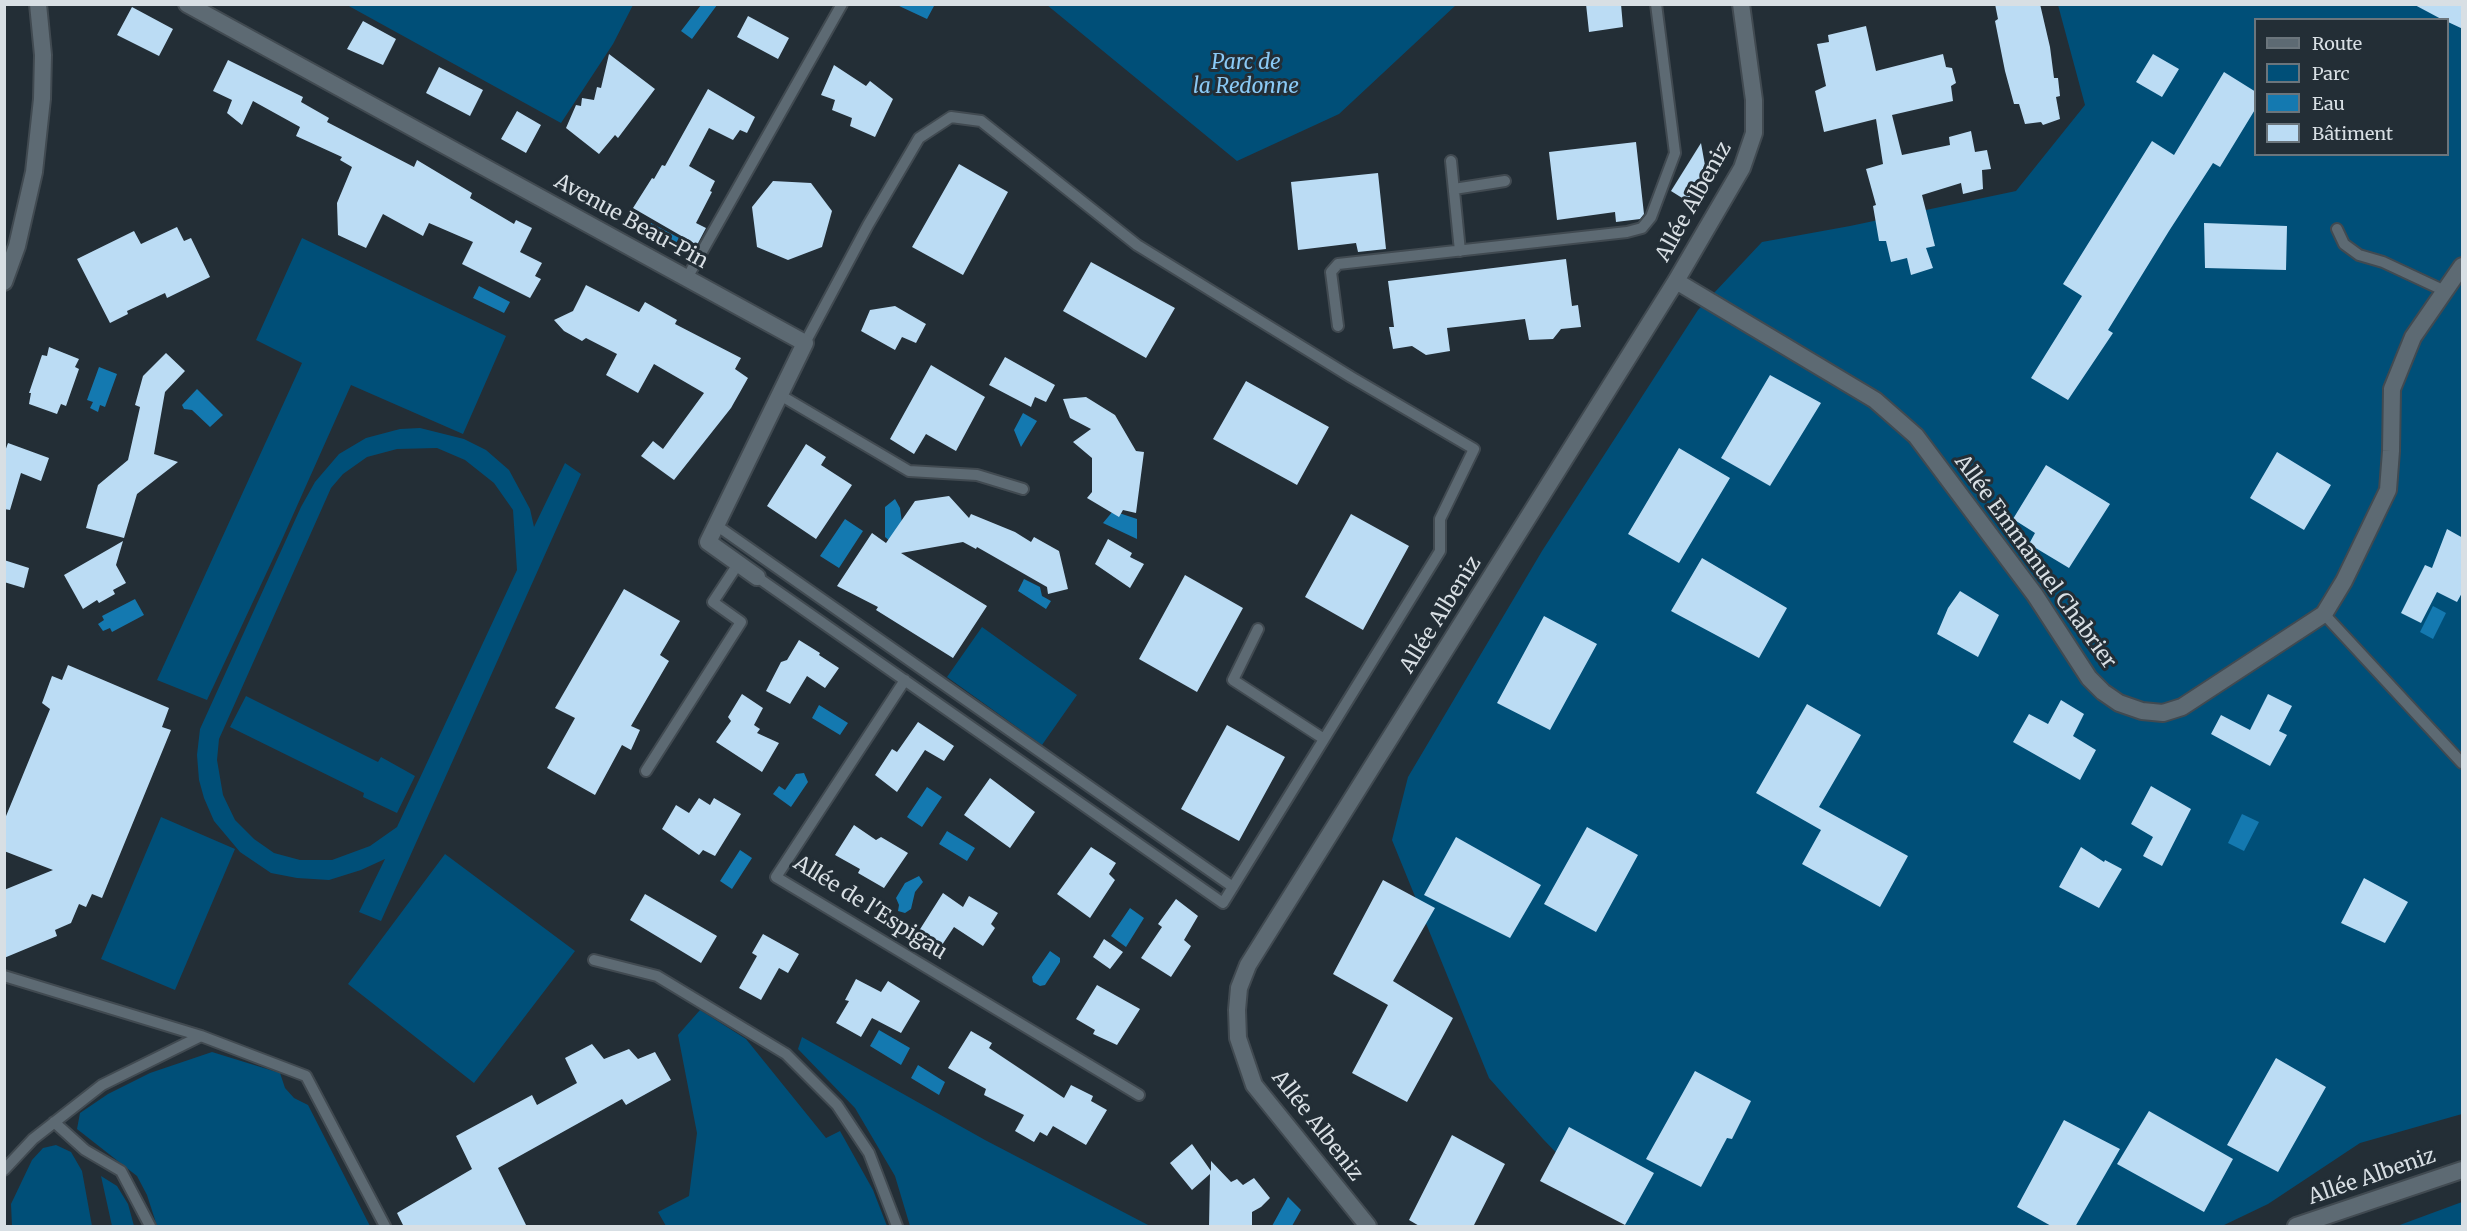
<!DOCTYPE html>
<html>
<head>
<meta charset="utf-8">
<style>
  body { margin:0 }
  #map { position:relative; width:2467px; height:1231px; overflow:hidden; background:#232e36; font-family:Merriweather,serif }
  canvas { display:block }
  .frame { position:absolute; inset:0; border:6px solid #d8dfe4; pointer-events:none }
  .legend { position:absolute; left:2254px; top:18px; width:195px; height:138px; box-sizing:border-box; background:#232e36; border:2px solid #6b757c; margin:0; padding:8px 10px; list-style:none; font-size:18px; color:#d8dfe4 }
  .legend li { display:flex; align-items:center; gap:12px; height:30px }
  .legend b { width:30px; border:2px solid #6b757c }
</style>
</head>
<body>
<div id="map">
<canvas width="2467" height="1231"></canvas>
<div class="frame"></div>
<ul class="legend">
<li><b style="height:8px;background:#5d6a73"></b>Route</li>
<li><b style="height:16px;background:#004f78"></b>Parc</li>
<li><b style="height:16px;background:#1479b0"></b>Eau</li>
<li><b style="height:16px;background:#bbdcf4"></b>Bâtiment</li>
</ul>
</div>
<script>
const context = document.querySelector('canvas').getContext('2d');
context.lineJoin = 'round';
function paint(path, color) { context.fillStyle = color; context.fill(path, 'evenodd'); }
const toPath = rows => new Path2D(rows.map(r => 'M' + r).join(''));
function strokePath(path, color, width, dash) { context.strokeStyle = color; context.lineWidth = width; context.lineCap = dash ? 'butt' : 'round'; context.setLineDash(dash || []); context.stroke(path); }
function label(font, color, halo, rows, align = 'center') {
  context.font = font + ' Merriweather,serif'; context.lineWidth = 6; context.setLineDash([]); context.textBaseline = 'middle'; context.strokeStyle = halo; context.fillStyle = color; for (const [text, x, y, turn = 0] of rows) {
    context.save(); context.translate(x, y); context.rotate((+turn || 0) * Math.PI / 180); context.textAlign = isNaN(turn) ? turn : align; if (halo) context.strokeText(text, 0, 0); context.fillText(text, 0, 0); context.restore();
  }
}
paint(toPath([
  [347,5,633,5,613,44,561,123],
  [1047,5,1456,5,1339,114,1237,161],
  [2058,5,2462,5,2462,1114,2360,1143,2268,1204,2222,1226,1627,1226,1543,1139,1489,1078,1392,840,1408,777,1542,551,1698,310,1762,242,1850,226,2016,191,2085,105],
  [2256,20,2448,20,2448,154,2256,154],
  [302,238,506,336,463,434,351,385,280,544,207,700,157,680,302,363,256,340],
  [420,428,464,439,486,450,509,470,530,509,534,527,565,463,581,474,381,921,359,912,385,859,361,870,329,880,297,878,271,873,240,852,214,821,204,798,199,780,197,755,200,729,301,507,315,482,339,454,366,438,400,429],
  [437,448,465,460,494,483,513,510,517,570,397,827,370,846,332,860,300,860,274,853,254,839,235,820,223,795,217,760,219,739,331,488,343,474,367,457,397,449],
  [982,627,1077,695,1042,745,947,677],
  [246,696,378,762,381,757,415,776,397,813,363,797,364,793,230,727],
  [161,817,235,849,175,990,101,959],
  [445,854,575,951,474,1083,348,984],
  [700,1010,746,1039,826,1138,840,1131,873,1190,887,1226,666,1226,658,1212,689,1196,697,1133,678,1035],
  [802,1037,985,1140,1150,1226,910,1226,895,1176,855,1108,798,1049],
  [212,1052,280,1073,285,1088,294,1098,308,1105,370,1226,157,1226,147,1195,137,1176,77,1129,80,1113,108,1094,150,1073],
  [56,1145,71,1152,82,1171,92,1226,12,1226,11,1204,32,1160,43,1148],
  [101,1176,117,1186,128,1204,134,1226,112,1226],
  [2462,1202,2462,1226,2397,1226]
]), '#004f78');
paint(toPath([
  [930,4,934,6,927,19,897,5],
  [701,5,717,5,692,39,681,31],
  [651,223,679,238,673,248,646,233],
  [479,286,510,302,504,313,473,298],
  [99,367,117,374,105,407,100,405,98,412,90,408,93,402,87,400],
  [197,389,223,415,210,427,192,410,184,409,182,405],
  [1023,413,1037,421,1021,447,1014,430],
  [895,499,900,508,903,530,891,542,885,537,885,507],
  [1113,511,1137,519,1137,539,1103,523],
  [845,519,863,531,839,568,820,556],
  [1024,579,1040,587,1042,596,1051,601,1046,609,1018,591],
  [135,599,144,615,112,632,110,628,103,631,98,624,104,620,102,616],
  [2433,606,2446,613,2433,639,2420,632],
  [819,705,848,723,840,735,812,718],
  [804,773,808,782,791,807,773,794,779,786,785,790,796,774],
  [927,787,942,797,922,827,907,817],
  [2242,814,2259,822,2244,851,2228,843],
  [947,831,975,848,967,861,939,844],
  [740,850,752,858,732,889,720,881],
  [919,876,923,882,915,892,911,909,905,913,898,911,899,905,896,898,905,883],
  [1130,908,1144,918,1126,947,1111,936],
  [1050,951,1060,958,1060,962,1045,985,1040,986,1033,982,1032,977],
  [879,1030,910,1048,901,1065,870,1046],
  [918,1065,945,1082,939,1095,911,1078],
  [1288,1197,1301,1210,1292,1226,1272,1226]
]), '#1479b0');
paint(toPath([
  [1586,4,1621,4,1623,27,1589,32],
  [1995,4,2040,4,2050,47,2054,78,2058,78,2060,96,2056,97,2060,119,2043,125,2041,122,2025,124,2019,104,2014,104,2005,71,1995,21,1998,19],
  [2413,4,2463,4,2463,29,2448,22,2448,20,2443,20],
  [132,7,173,29,159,56,117,35],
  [748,16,789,38,778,59,737,37],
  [363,21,396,39,383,65,347,49],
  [1866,26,1876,71,1943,54,1946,67,1952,68,1956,83,1951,86,1953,101,1892,115,1902,155,1950,145,1949,137,1971,131,1975,152,1987,150,1991,169,1982,170,1983,189,1963,194,1961,183,1922,195,1935,246,1926,248,1933,268,1911,275,1907,258,1891,262,1886,241,1879,241,1873,206,1876,205,1866,169,1883,164,1876,119,1824,132,1815,91,1826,86,1817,44,1829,42,1828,35],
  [609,54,655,89,618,138,615,135,599,154,566,128,576,105,581,106,582,98,594,100,597,87,601,88],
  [2153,54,2179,69,2162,97,2136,82],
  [228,60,303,97,301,102,329,118,327,122,414,167,417,160,472,193,470,198,514,224,516,220,532,228,520,252,542,263,535,276,541,279,530,298,462,264,473,242,429,223,423,236,383,214,366,248,338,235,337,203,352,167,340,160,342,157,296,136,300,127,253,101,242,125,227,113,232,100,213,91],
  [834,65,866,86,870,81,893,99,875,137,850,126,852,118,832,110,835,100,821,95],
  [439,67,483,90,470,116,426,93],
  [2224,72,2256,92,2256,108,2220,167,2213,163,2169,231,2108,330,2113,333,2068,400,2031,378,2082,296,2063,284,2152,141,2174,155],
  [708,89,755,117,747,133,740,130,733,140,709,128,689,166,715,181,710,191,712,192,696,223,706,228,697,245,633,208,652,178,654,179,662,165,665,166],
  [517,111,541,125,526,153,501,139],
  [1636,142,1644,214,1640,219,1616,222,1615,212,1557,220,1549,152],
  [1701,143,1706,171,1687,201,1671,191],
  [959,164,1008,192,963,275,912,247],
  [1378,173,1386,249,1358,252,1356,243,1298,250,1291,182],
  [773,181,811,183,832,211,822,247,788,260,757,247,752,207],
  [2204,223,2287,226,2286,270,2205,268],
  [177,227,184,241,191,238,210,277,167,298,165,293,127,311,128,314,110,323,77,259,134,231,141,244],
  [1566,259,1572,306,1578,305,1581,327,1561,329,1553,339,1529,340,1525,319,1447,328,1450,351,1426,355,1412,346,1393,349,1389,327,1394,327,1388,281],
  [1091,262,1175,308,1146,358,1063,311],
  [586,285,639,312,645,302,677,320,675,324,741,358,735,369,748,378,731,408,674,480,641,456,653,441,663,449,704,393,654,364,638,393,606,375,617,354,586,338,582,341,564,331,554,320,573,311],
  [895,306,926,324,916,343,902,337,895,350,861,331,870,310],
  [49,347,79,359,75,367,79,369,66,406,61,404,57,414,29,404,31,393,29,393,42,355,47,356],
  [166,353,185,371,165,392,154,454,178,462,137,494,124,538,86,528,98,485,128,460,140,407,135,405,143,376],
  [1005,357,1055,385,1046,402,1035,397,1031,407,989,385],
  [931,365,985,397,956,451,926,434,914,454,890,439],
  [1770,375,1821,403,1770,486,1721,458],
  [1246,381,1329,427,1297,485,1213,439],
  [1086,397,1115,415,1136,451,1144,452,1136,513,1123,510,1119,517,1087,498,1092,492,1092,458,1073,442,1091,429,1070,418,1063,399],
  [8,443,49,458,41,481,21,473,10,510,4,509,4,454],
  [806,444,826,457,821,465,852,485,816,539,767,506],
  [1679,448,1730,478,1679,563,1628,534],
  [2277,452,2331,485,2304,530,2250,498],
  [2046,465,2110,504,2069,568,2029,544,2035,533,2013,519],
  [949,496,969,518,971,514,1015,532,1031,542,1034,537,1059,551,1068,589,1048,594,1047,587,977,547,976,549,963,542,901,553,987,606,953,658,876,610,878,607,837,586,872,533,886,543,915,501],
  [1351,514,1409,546,1363,630,1305,597],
  [2447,529,2463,538,2463,591,2457,602,2437,592,2421,623,2401,613,2425,565,2432,568],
  [1108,539,1132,553,1130,557,1144,564,1130,588,1095,564],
  [123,541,116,565,126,583,113,590,115,594,99,603,97,600,83,609,64,575],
  [1702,558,1787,608,1759,658,1671,611],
  [4,560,29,568,24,588,4,582],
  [1185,575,1243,608,1197,692,1139,659],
  [624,589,680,621,660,655,669,661,631,726,640,730,631,750,622,745,595,795,547,768,575,718,555,708],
  [1960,591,1999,615,1978,657,1937,634,1948,608],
  [1544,616,1597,644,1550,730,1497,703],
  [799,640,820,653,819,655,839,668,825,688,807,676,790,704,766,691,781,662,787,660],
  [68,665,169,708,162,727,171,730,102,898,92,894,86,907,79,904,71,923,55,930,57,936,4,958,4,890,53,870,4,851,4,821,50,709,42,703,52,676,62,680],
  [742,694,763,708,754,725,760,729,757,733,779,743,762,772,716,742,731,721,728,717],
  [2268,694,2292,706,2279,731,2287,735,2270,766,2211,734,2221,715,2250,730],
  [2061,700,2084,714,2073,736,2096,750,2080,780,2013,742,2029,714,2048,724],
  [1807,704,1861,735,1819,807,1908,856,1880,907,1802,864,1821,830,1756,793],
  [918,722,954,746,944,761,925,750,897,792,875,775,892,749,897,752],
  [1227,725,1285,757,1239,841,1181,809],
  [990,778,1035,812,1010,848,964,815],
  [2151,786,2191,809,2162,866,2143,856,2153,837,2131,824],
  [699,798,710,805,714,798,741,814,715,856,703,850,699,855,662,829,676,805,689,813],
  [854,825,876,840,881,837,908,853,884,888,858,873,860,869,835,855],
  [1587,827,1638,855,1596,932,1544,904],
  [1456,837,1541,885,1510,938,1424,895],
  [1091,847,1116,863,1109,874,1115,880,1090,918,1057,894],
  [2081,847,2104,862,2105,860,2122,869,2099,908,2059,887],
  [2364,878,2408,902,2385,943,2341,923],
  [1383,880,1435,908,1393,981,1453,1018,1407,1102,1352,1073,1388,1005,1333,974],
  [943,893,963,907,969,896,998,913,991,924,995,928,983,946,954,927,940,948,917,934],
  [645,894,717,936,701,963,630,920],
  [1176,899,1198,916,1184,940,1191,946,1171,977,1141,958,1162,927,1158,924],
  [763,934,799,954,788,973,779,968,761,1000,739,988,757,956,752,953],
  [1104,939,1123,952,1110,969,1093,957],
  [856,979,881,992,888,981,920,1001,901,1033,872,1018,861,1037,836,1023,849,1001,845,1000],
  [1097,985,1140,1009,1117,1045,1093,1034,1095,1030,1076,1019],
  [971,1031,992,1043,989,1048,1064,1098,1071,1085,1093,1096,1091,1101,1107,1110,1086,1145,1053,1126,1047,1136,1040,1132,1034,1142,1015,1131,1024,1115,984,1095,986,1089,948,1068],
  [592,1044,604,1059,629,1049,638,1059,655,1052,671,1080,626,1105,622,1099,498,1168,527,1227,404,1227,397,1213,472,1169,456,1136,532,1095,537,1105,577,1083,565,1058],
  [2276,1058,2326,1087,2278,1172,2227,1145],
  [1695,1071,1751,1101,1732,1139,1727,1138,1701,1187,1646,1159],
  [2149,1111,2233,1159,2204,1212,2117,1164],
  [2064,1120,2120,1149,2075,1227,2053,1227,2017,1207],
  [1569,1127,1654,1173,1625,1225,1540,1181],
  [1452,1135,1505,1164,1473,1227,1421,1227,1409,1220],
  [1192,1144,1211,1171,1211,1161,1231,1182,1237,1179,1243,1185,1254,1178,1270,1198,1261,1207,1252,1212,1252,1227,1209,1227,1210,1174,1192,1190,1170,1163]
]), '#bbdcf4');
const service = toPath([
  [1451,161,1460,251],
  [1454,189,1505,181],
  [2337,229,2344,244,2359,255,2383,262,2445,291],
  [687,278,842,4],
  [1338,326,1331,272,1338,264,1627,232,1642,228,1651,217,1675,153,1656,4],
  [780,395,909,471,977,475,1023,489],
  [716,525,1233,887],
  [757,577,1223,903,1440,551,1440,519,1474,449,1351,377,1137,245,981,121,951,117,919,138,868,225,805,343],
  [2324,614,2462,763],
  [1258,629,1233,680,1324,739],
  [905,680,776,877,1139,1095],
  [646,771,741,622,713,602,738,564],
  [594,960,657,976,786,1054,837,1105,869,1153,897,1226],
  [4,976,201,1036,306,1076,385,1226],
  [54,1122,85,1150,121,1171,150,1226],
  [4,1170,33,1139,102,1085,201,1036]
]);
const minor = toPath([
  [187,4,805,343,708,542,757,577],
  [1676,281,1875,400,1916,436,2035,595,2089,678,2103,692,2119,703,2142,711,2163,713,2182,707,2324,614,2344,581,2388,490,2391,451,2392,389,2413,337,2462,266],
  [4,282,17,246,34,172,42,99,43,55,38,4],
  [1368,1226,1254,1085,1238,1038,1237,1010,1239,988,1248,965,1676,281,1742,168,1754,133,1754,100,1741,4],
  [2296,1226,2462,1170]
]);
strokePath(service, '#414a51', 14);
strokePath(minor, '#414a51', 20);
strokePath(service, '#5d6a73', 10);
strokePath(minor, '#5d6a73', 16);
label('italic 21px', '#8ac9f5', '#232e36', [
  ["Parc de",1246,63],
  ["la Redonne",1246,87]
]);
label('21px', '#d8dfe4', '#232e36', [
  ["Allée Albeniz",1694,202,-61],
  ["Avenue Beau-Pin",631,222,29],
  ["Allée Emmanuel Chabrier",2035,562,54],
  ["Allée Albeniz",1441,615,-58],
  ["Allée de l'Espigau",870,908,32],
  ["Allée Albeniz",1317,1126,52],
  ["Allée Albeniz",2372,1177,-19]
]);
</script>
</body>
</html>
